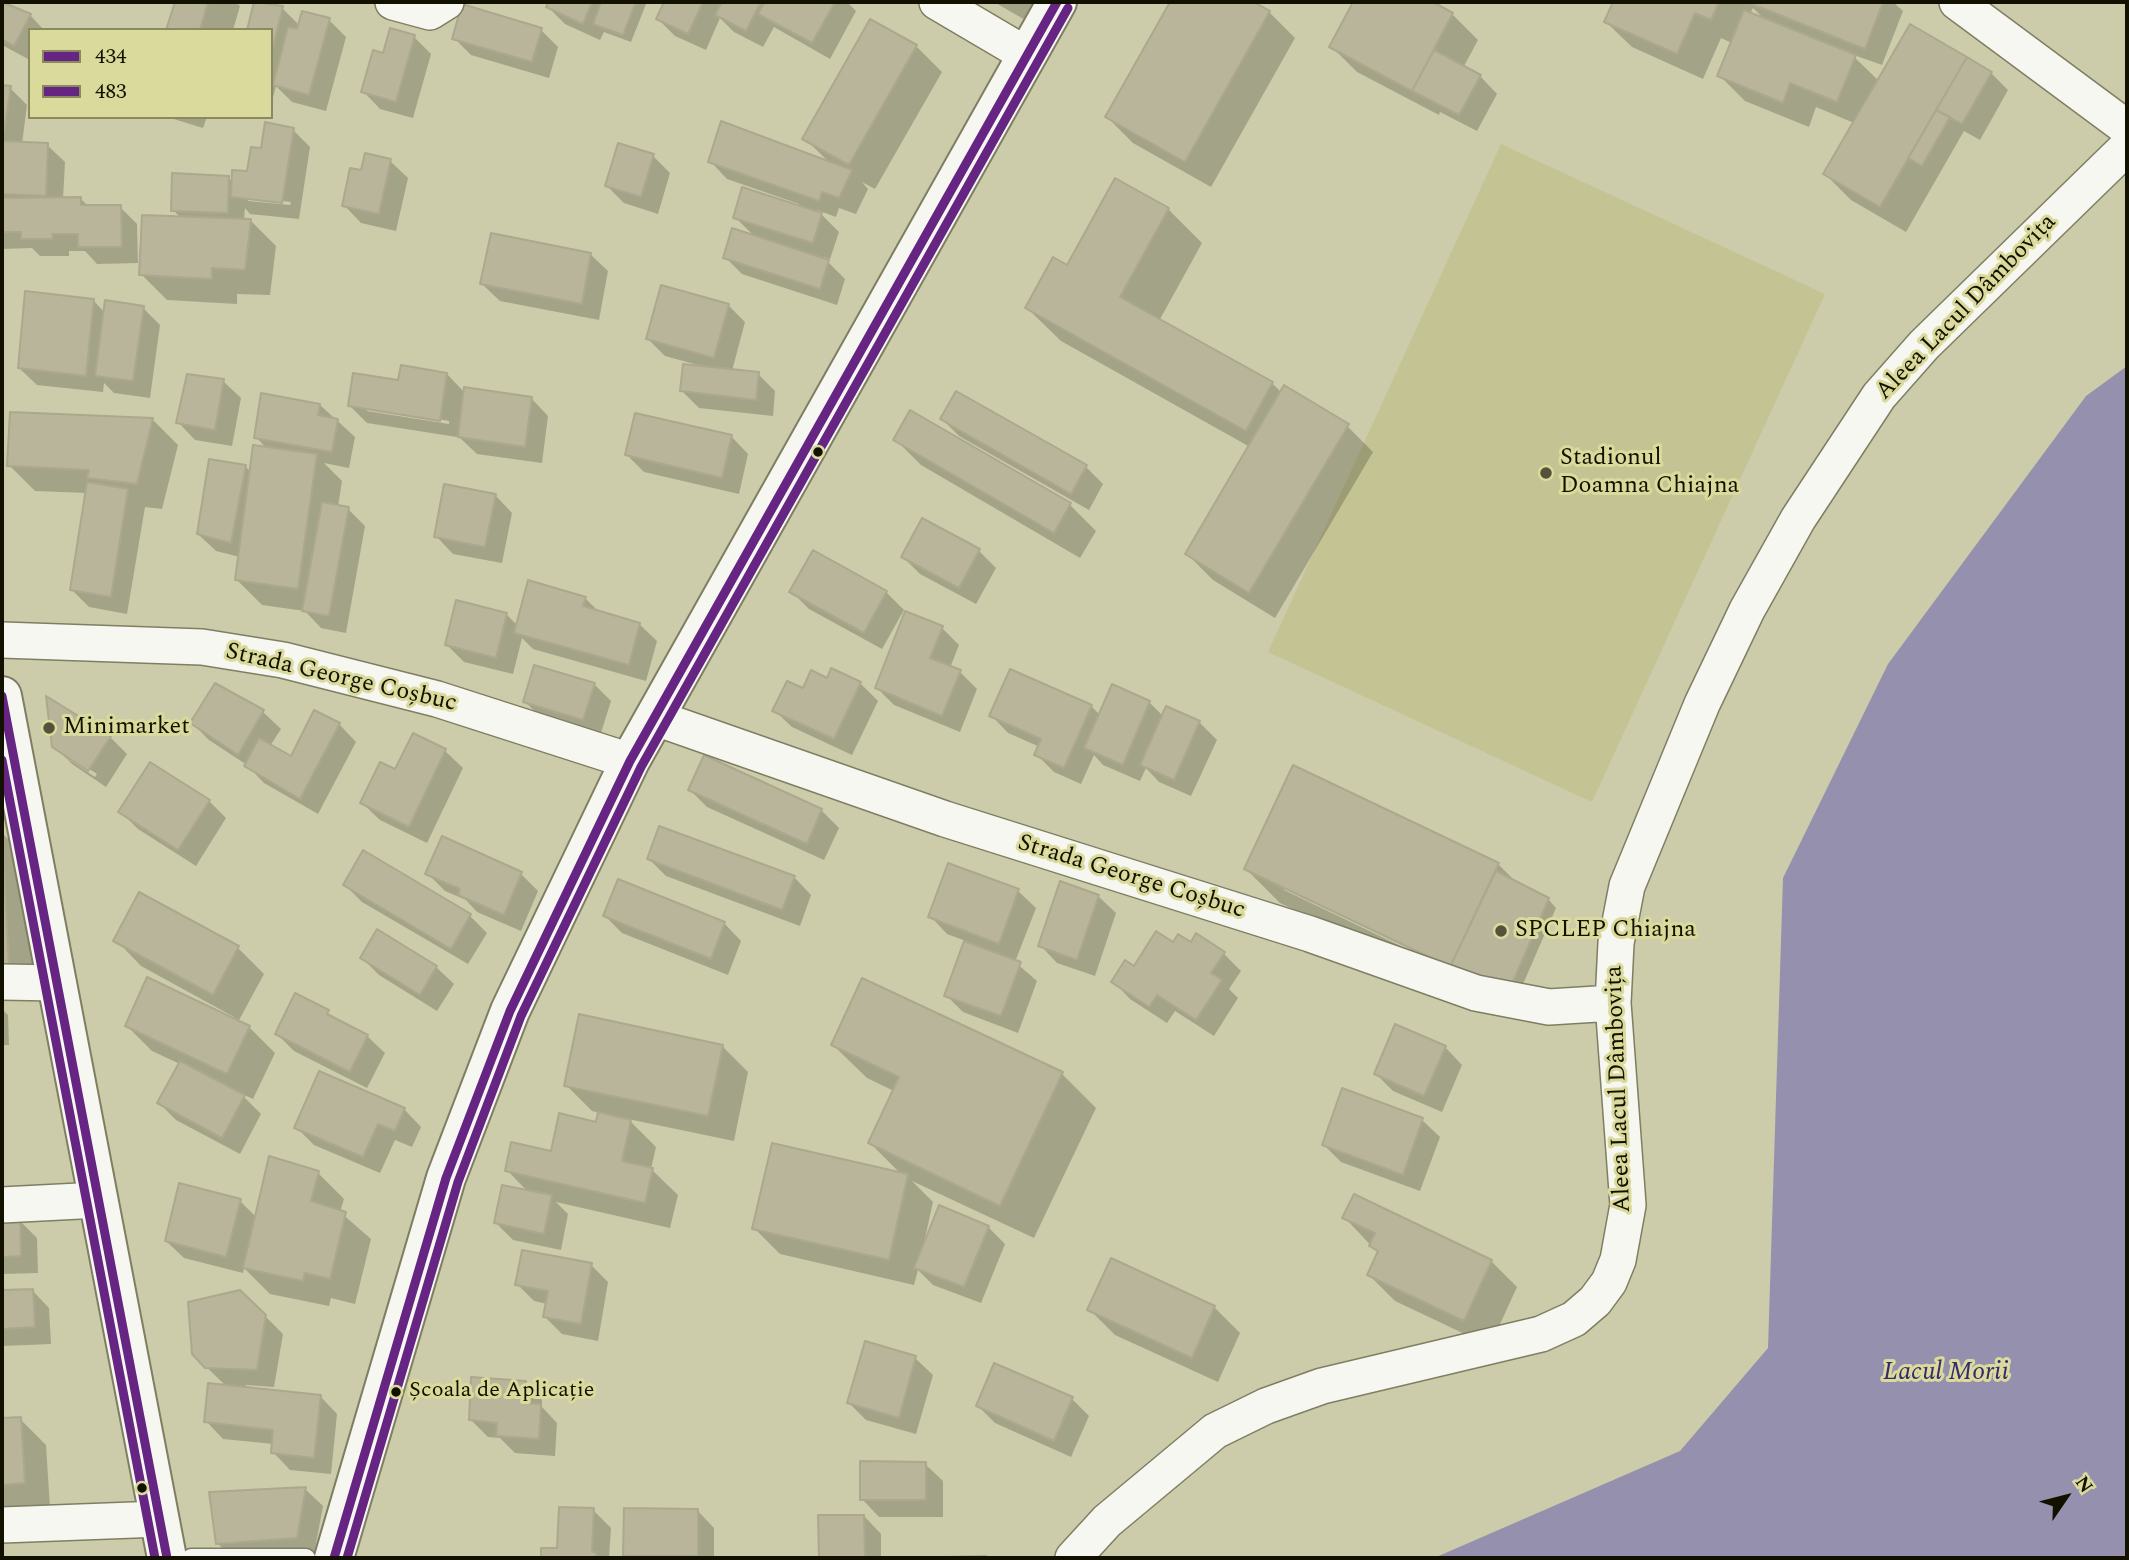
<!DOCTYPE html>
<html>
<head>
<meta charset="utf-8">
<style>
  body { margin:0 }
  #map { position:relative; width:2129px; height:1560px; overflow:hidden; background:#cca; font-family:Spectral,serif }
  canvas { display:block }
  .frame { position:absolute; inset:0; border:4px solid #121100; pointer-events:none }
  .legend { position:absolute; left:28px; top:28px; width:245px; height:91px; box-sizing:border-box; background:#dada9c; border:2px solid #8a8a5e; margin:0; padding:9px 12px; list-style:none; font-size:21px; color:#121100 }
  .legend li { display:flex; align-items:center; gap:14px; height:35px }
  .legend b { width:35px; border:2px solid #8a8a5e }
  .north { position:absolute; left:2031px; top:1462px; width:70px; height:70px; -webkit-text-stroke:5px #dada9c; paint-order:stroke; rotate:55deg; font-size:19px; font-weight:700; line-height:28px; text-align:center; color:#121100 }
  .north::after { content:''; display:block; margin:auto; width:24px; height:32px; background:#121100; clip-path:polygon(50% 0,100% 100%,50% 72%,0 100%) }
</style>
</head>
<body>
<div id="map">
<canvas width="2129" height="1560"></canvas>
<div class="frame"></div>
<ul class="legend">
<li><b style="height:9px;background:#662483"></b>434</li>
<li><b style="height:9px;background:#662483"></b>483</li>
</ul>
<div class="north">N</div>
</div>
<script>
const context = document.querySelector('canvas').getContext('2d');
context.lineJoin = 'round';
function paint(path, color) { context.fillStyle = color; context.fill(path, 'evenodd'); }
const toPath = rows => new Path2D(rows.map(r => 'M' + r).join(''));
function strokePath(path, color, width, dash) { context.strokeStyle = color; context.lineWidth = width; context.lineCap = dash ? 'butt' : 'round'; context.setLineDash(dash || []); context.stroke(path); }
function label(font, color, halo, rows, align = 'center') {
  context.font = font + ' Spectral,serif'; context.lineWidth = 6; context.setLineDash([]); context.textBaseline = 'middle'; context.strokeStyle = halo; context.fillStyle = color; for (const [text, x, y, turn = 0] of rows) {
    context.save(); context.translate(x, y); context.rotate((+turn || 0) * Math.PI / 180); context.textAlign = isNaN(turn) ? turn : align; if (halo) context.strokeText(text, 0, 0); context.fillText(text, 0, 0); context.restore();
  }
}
paint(toPath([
  [1501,144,1825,294,1592,802,1268,652]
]), '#c3c393');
paint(toPath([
  [2127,366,2127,1558,1434,1558,1680,1451,1768,1348,1783,878,1888,664,2086,396]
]), '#9590ae');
paint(toPath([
  [2,2,30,15,44,30,30,30,30,60,2,45],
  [177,2,235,2,240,6,233,30,168,30],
  [256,2,282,8,299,25,329,20,346,37,326,111,292,102,276,86,271,105,271,30,249,30],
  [550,2,644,2,646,4,631,42,604,32,600,40,565,24,548,7],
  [666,2,847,2,856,11,830,59,774,27,763,47,734,32,720,18,706,50,675,36,658,19],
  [994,2,1039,2,1027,21],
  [1172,2,1250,2,1269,12,1295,38,1211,187,1133,143,1107,117],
  [1355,2,1429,2,1452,14,1478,40,1463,68,1480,76,1497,94,1477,131,1440,112,1439,115,1357,72,1332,47],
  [1615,2,1893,2,1903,11,1882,65,1851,54,1879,81,1991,73,2008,90,1980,140,1964,131,1906,232,1851,200,1825,174,1854,123,1816,107,1809,127,1745,101,1719,75,1732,43,1721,38,1703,79,1632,47,1606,22],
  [1753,8,1765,20,1750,14],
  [541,30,558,47,549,78,471,55,454,38],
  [414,37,431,54,413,118,380,109,363,91,384,56],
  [916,46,942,72,875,189,862,182,868,189,856,214,839,208,836,217,817,210,839,232,830,259,823,257,845,279,837,305,742,274,725,257,755,237,735,217,798,207,799,204,727,179,710,161,831,164,804,138],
  [2,87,10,88,27,105,22,144,47,145,65,162,63,199,81,199,89,207,120,207,137,224,138,263,97,264,85,251,69,251,69,256,40,256,32,248,2,249],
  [167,117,207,117,203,128],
  [293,130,310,147,299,219,250,214,245,208,244,220,250,220,276,246,270,295,237,294,237,304,167,300,141,274,181,218,173,210,228,177,233,183,248,173,263,150],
  [248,197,291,202,290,205,248,201],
  [653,156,670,173,658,214,624,203,607,186],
  [390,161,408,178,396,231,361,223,344,205,362,172],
  [1116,180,1168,209,1202,243,1159,321,1272,383,1282,393,1347,426,1373,452,1275,618,1213,580,1187,554,1250,447,1061,341,1027,308,1068,267],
  [590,254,608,271,599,320,500,301,482,284],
  [93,300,105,313,143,308,160,325,150,398,114,393,104,383,103,392,37,385,19,368],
  [728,305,745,322,732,371,758,374,775,391,773,416,699,408,682,391,698,365,665,356,648,339],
  [447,374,465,393,531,398,548,416,542,463,477,454,457,435,457,437,367,423,350,406,400,382],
  [367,407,449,421,449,424,367,411],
  [223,381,241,398,232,446,195,440,178,422],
  [957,393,1086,467,1103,484,1089,510,959,436,942,419],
  [320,405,355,437,349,468,324,463,342,481,338,507,348,509,365,526,346,633,321,628,305,611,262,605,236,579,240,557,216,551,198,534,245,466,251,472,267,449,256,437],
  [910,413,1070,505,1096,531,1080,558,921,465,895,439],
  [152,419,178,445,162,509,145,507,127,614,89,607,72,590,87,493,35,491,9,465],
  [731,436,748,454,739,494,644,472,627,455],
  [495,495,512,513,502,563,453,554,436,536],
  [979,551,996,568,976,604,920,574,903,557],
  [814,552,886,592,904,610,882,649,809,609,792,592],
  [585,598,599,612,639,624,657,641,646,681,533,649,522,638,513,674,464,662,447,645,506,614,517,625],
  [942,628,959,645,950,668,960,672,977,689,960,732,894,705,877,688],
  [832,670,860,683,878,701,852,755,792,727,774,710,804,690,828,680],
  [594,684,611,701,600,736,543,719,525,702],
  [215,685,263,712,281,729,270,746,292,759,339,724,356,742,318,814,264,783,247,765,209,740,192,723],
  [48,699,110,737,127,754,106,787,72,764,54,746],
  [68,755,97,774,95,777,68,759],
  [1149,702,1163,716,1199,722,1217,740,1191,796,1159,782,1146,768,1140,781,1103,765,1094,755,1081,784,1054,772,1037,755,1040,747,1008,733,991,715,1091,706,1100,715],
  [413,735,445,751,463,768,427,843,380,820,362,803,396,771],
  [690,790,821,810,839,828,824,860,707,807],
  [209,801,226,818,196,866,138,829,121,812],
  [2,833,27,858,34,992,2,993],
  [649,859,794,877,811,895,800,926,666,876],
  [1498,864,1518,884,1548,899,1556,908,1517,998,1484,1000,1280,903,1246,869],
  [1284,887,1459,970,1457,973,1284,890],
  [949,865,1018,891,1036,908,1015,962,1037,981,1018,1033,963,1012,946,995,966,941,947,934,930,916],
  [427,873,521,874,538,891,521,931,477,912,466,900,445,891],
  [345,885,470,916,487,933,468,964,362,902],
  [1098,896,1116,913,1095,976,1057,963,1040,945],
  [605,916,724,923,741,941,728,975,622,933],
  [378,932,436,967,454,984,437,1011,379,975,362,958],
  [116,940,238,948,264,974,238,1022,249,1027,275,1053,253,1099,240,1093,261,1114,240,1154,176,1120,159,1103,180,1064,152,1051,127,1026,233,1019,234,1017,141,966],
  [1173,944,1191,944,1224,954,1241,971,1229,989,1238,998,1214,1036,1175,1011,1167,1023,1130,999,1113,981],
  [296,995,367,1036,385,1053,367,1088,294,1051,277,1034],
  [2,1009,8,1015,9,1045,2,1045],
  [833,1045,1062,1074,1096,1108,1034,1238,912,1181,933,1202,924,1243,988,1227,1005,1244,981,1303,933,1285,918,1270,914,1285,780,1254,754,1228,902,1175,870,1143,894,1091,867,1078],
  [722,1046,748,1072,734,1141,628,1119,656,1147,651,1169,678,1195,670,1228,556,1202,568,1214,561,1250,513,1240,496,1223,528,1192,507,1170,552,1154,598,1124,600,1113,592,1111,566,1085],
  [1445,1047,1462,1065,1442,1112,1393,1091,1376,1074],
  [1344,1091,1422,1120,1440,1137,1420,1191,1341,1162,1324,1145],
  [404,1109,421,1127,412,1147,395,1140,380,1173,314,1145,296,1127],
  [318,1173,344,1199,340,1212,371,1239,355,1304,331,1298,329,1306,270,1294,244,1268,243,1273,184,1258,166,1241,240,1201,256,1217],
  [1345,1218,1491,1261,1517,1287,1490,1346,1395,1301,1369,1275,1379,1254],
  [19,1220,37,1238,38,1273,2,1274,2,1221],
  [591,1265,608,1282,598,1341,562,1334,545,1317,547,1304,534,1301,517,1284],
  [32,1290,49,1308,51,1344,2,1346,2,1292],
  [1214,1307,1240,1333,1218,1382,1115,1335,1089,1309],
  [265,1316,283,1334,274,1387,246,1385,245,1389,320,1396,337,1414,331,1474,290,1470,273,1452,274,1444,223,1439,206,1421,226,1386,193,1354],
  [915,1358,933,1375,916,1434,866,1420,849,1403],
  [525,1383,542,1400,542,1407,557,1423,555,1456,515,1453,500,1438,488,1437,470,1419],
  [1072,1399,1089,1416,1071,1457,995,1423,978,1406],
  [20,1419,46,1445,50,1508,2,1511,2,1420],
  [925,1464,943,1481,943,1517,879,1517,862,1499],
  [305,1489,323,1506,314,1554,233,1558,217,1543],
  [593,1510,611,1528,609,1558,542,1558,543,1549,559,1550],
  [697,1510,714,1528,714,1558,628,1558,625,1555],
  [864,1516,881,1534,881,1558,820,1558,820,1517]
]), '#0003');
const building = toPath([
  [2,2,31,14,14,46,2,39,2,2],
  [175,2,208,2,200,30,166,30,175,2],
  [254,2,283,6,273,47,271,30,247,30,254,2],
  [548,2,592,2,583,24,546,7,548,2],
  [601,2,636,2,623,35,593,24,601,2],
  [664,2,703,2,688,34,656,19,664,2],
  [722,2,761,2,746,31,715,15,722,2],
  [765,2,835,2,812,43,758,14,765,2],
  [1170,2,1254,2,1270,11,1185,162,1105,117,1170,2],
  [1353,2,1433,2,1453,13,1412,91,1329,47,1353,2],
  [1613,2,1719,2,1711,20,1695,13,1677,54,1604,22,1613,2],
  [1747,2,1883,2,1865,49,1747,2],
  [462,4,542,28,532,62,452,39,462,4],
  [1744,10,1856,55,1837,102,1790,83,1783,103,1717,76,1744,10],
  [302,11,330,18,309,95,273,85,288,27,297,29,302,11],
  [870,19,917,45,849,165,802,139,870,19],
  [1910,24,1967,57,1880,207,1823,174,1910,24],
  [390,28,415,35,396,102,361,92,373,50,383,53,390,28],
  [1434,50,1481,75,1459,115,1412,91,1434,50],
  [1967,57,1992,72,1962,124,1936,110,1967,57],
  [2,85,11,86,4,132,2,131,2,85],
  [1936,110,1950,117,1922,166,1908,158,1936,110],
  [721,121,852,170,839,198,822,192,819,201,708,162,721,121],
  [265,122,294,128,282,203,231,197,232,170,247,171,251,147,261,148,265,122],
  [2,141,48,143,46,196,2,194,2,141],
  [618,143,654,154,641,197,605,186,618,143],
  [365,153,391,159,379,214,342,206,350,168,361,170,365,153],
  [172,173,229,176,228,213,171,211,172,173],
  [1115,178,1169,208,1120,297,1273,382,1246,431,1025,308,1053,257,1067,265,1115,178],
  [742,187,822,213,813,243,733,218,742,187],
  [81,197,81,205,121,205,122,247,78,247,78,234,52,234,53,239,21,239,21,232,2,232,2,198,81,197],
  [142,215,251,219,245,270,212,268,212,279,139,275,142,215],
  [732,228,829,260,820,289,723,258,732,228],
  [491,233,591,253,582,304,480,284,491,233],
  [661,285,729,304,714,358,646,339,661,285],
  [25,291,94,299,86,376,18,368,25,291],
  [105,300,144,306,133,381,95,376,105,300],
  [683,364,759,372,756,400,680,391,683,364],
  [401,365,447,373,440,421,348,406,353,373,398,380,401,365],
  [187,374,224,379,215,430,176,423,187,374],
  [1284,385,1349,424,1249,593,1185,554,1284,385],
  [464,387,532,397,525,447,458,437,464,387],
  [956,391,1087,465,1071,494,940,419,956,391],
  [261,393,320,404,318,415,338,419,332,452,254,438,261,393],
  [910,410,1071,503,1054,533,893,440,910,410],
  [10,412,153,418,137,484,87,478,89,470,7,466,10,412],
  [635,413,732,435,722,478,625,455,635,413],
  [253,445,317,454,298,589,235,580,253,445],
  [209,459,246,465,231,543,197,534,209,459],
  [87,482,128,489,111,597,70,590,87,482],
  [444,484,496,494,485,547,434,537,444,484],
  [322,502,349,507,329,616,302,611,322,502],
  [922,518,980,549,959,588,901,557,922,518],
  [813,550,887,591,864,633,789,592,813,550],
  [528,580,586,597,583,606,640,623,629,665,514,633,528,580],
  [456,600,507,613,496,658,445,645,456,600],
  [905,611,943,626,930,658,961,670,942,716,875,688,905,611],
  [534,665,595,683,583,720,523,702,534,665],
  [831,668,861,682,834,739,772,711,787,681,803,688,811,670,827,678,831,668],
  [1010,669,1092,705,1064,768,1034,755,1041,739,989,716,1010,669],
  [215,683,264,710,238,755,190,723,215,683],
  [1112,684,1150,701,1123,765,1084,748,1112,684],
  [46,696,111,736,88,771,52,747,46,696],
  [1166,706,1200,721,1174,780,1140,765,1166,706],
  [314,710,340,723,300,799,244,766,259,738,291,756,314,710],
  [413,733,446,749,409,827,360,803,380,762,395,769,413,733],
  [704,755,822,809,807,844,688,790,704,755],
  [150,762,210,800,178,850,118,812,150,762],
  [1293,765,1499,863,1450,967,1244,869,1293,765],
  [659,826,795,876,782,910,647,859,659,826],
  [2,831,9,966,2,967,2,831],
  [442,836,522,872,504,915,458,895,460,889,425,874,442,836],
  [363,850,471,914,451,949,343,885,363,850],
  [948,863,1019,889,999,944,928,917,948,863],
  [1496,871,1549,898,1509,991,1451,965,1496,871],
  [618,879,725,922,711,959,603,916,618,879],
  [1060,881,1099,895,1077,960,1038,946,1060,881],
  [139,892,239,946,213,995,113,941,139,892],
  [377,929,437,966,420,995,360,958,377,929],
  [1156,931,1173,942,1178,934,1191,942,1196,933,1225,952,1211,973,1222,980,1196,1020,1157,995,1149,1007,1111,982,1125,960,1134,966,1156,931],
  [964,941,1021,962,1001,1016,944,996,964,941],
  [147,977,250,1026,227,1074,125,1026,147,977],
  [862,978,1063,1072,1000,1206,868,1143,899,1077,831,1045,862,978],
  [295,993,329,1010,327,1014,368,1035,350,1072,275,1034,295,993],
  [579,1014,723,1045,708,1116,564,1086,579,1014],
  [1395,1024,1446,1046,1424,1096,1374,1074,1395,1024],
  [180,1061,245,1095,222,1138,157,1103,180,1061],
  [319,1071,405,1108,395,1131,378,1124,363,1157,294,1128,319,1071],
  [1342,1088,1423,1118,1403,1175,1322,1145,1342,1088],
  [598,1112,631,1120,622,1161,653,1168,645,1203,505,1171,511,1142,551,1151,559,1113,596,1122,598,1112],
  [772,1143,908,1174,889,1260,752,1229,772,1143],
  [269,1156,319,1171,311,1201,346,1212,330,1279,305,1273,303,1281,243,1268,269,1156],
  [179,1183,241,1199,226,1257,165,1241,179,1183],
  [502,1185,552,1195,544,1234,494,1223,502,1185],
  [1354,1194,1492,1260,1464,1321,1367,1275,1378,1251,1369,1246,1375,1233,1342,1218,1354,1194],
  [939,1205,989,1226,964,1287,914,1268,939,1205],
  [20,1218,21,1256,2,1257,2,1219,20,1218],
  [522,1250,592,1263,581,1324,543,1317,548,1291,515,1285,522,1250],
  [1111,1258,1215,1306,1192,1358,1087,1310,1111,1258],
  [33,1289,35,1327,2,1329,2,1290,33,1289],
  [240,1290,266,1315,257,1370,205,1368,192,1354,188,1302,240,1290],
  [865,1341,916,1356,899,1418,847,1403,865,1341],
  [994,1363,1073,1397,1054,1441,976,1406,994,1363],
  [471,1377,526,1381,524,1403,541,1404,539,1439,496,1436,497,1423,469,1420,471,1377],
  [208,1383,321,1395,314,1458,271,1453,273,1430,204,1422,208,1383],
  [21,1417,25,1483,2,1485,2,1418,21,1417],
  [860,1461,926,1462,926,1500,860,1500,860,1461],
  [306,1487,297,1538,216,1544,209,1492,306,1487],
  [559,1507,594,1508,592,1552,596,1552,596,1558,541,1558,541,1548,557,1548,559,1507],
  [624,1508,698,1509,698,1556,623,1556,624,1508],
  [818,1515,864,1515,865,1558,819,1558,818,1515],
  [986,1556,986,1558,902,1558,986,1556]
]);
paint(building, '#b9b59a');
strokePath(building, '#ada88d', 2);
const service = toPath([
  [191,1558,306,1558]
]);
const minor = toPath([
  [393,2,430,12,446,2],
  [937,2,1027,55],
  [1957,2,2127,128],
  [2,640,202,647,283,660,437,699,630,761],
  [656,718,945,819,1310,934,1476,993,1549,1007,1613,1003],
  [2,982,58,983],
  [2,1205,99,1200],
  [2,1525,160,1519],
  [1073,1558,1107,1521,1215,1431,1266,1406,1322,1386,1541,1334,1574,1319,1595,1301,1609,1282,1618,1260,1628,1205,1613,1003,1616,943,1627,886,1702,704,1747,610,1798,519,1879,396,1924,345,2127,147]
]);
const tertiary = toPath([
  [334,1558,446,1178,510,1011,630,761,1057,2]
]);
const secondary = toPath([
  [2,696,167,1558]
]);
strokePath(service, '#7f7e63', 21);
strokePath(minor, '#7f7e63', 38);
strokePath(tertiary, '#7f7e63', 42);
strokePath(secondary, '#7f7e63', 42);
strokePath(service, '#f7f7f2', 18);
strokePath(minor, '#f7f7f2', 35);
strokePath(tertiary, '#f7f7f2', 38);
strokePath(secondary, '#f7f7f2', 38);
strokePath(toPath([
  [2,696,167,1558],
  [334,1558,446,1178,510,1011,630,761,1057,2]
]), '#662483', 9);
strokePath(toPath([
  [2,760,155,1558],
  [347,1558,458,1182,521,1016,641,767,1068,8]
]), '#662483', 9);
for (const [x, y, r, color] of [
  [818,452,6,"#121100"],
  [1546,473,7,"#53523b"],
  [49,728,7,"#53523b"],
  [1501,931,7,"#53523b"],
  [396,1392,6,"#121100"],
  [142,1488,6,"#121100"]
]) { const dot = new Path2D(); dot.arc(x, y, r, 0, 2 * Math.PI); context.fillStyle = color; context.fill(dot); strokePath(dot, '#dada9c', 2.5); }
label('22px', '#121100', '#dada9c', [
  ["Școala de Aplicație",409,1392]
], 'left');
label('24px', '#121100', '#dada9c', [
  ["Aleea Lacul Dâmbovița",1967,308,-46],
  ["Strada George Coșbuc",341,679,13],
  ["Strada George Coșbuc",1131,878,17],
  ["Aleea Lacul Dâmbovița",1620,1089,-92]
]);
label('24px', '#121100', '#dada9c', [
  ["Stadionul",1560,459],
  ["Doamna Chiajna",1560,487],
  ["Minimarket",63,728],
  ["SPCLEP Chiajna",1515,931]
], 'left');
label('italic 26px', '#37296d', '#dada9c', [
  ["Lacul Morii",1946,1374]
]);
</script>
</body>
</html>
